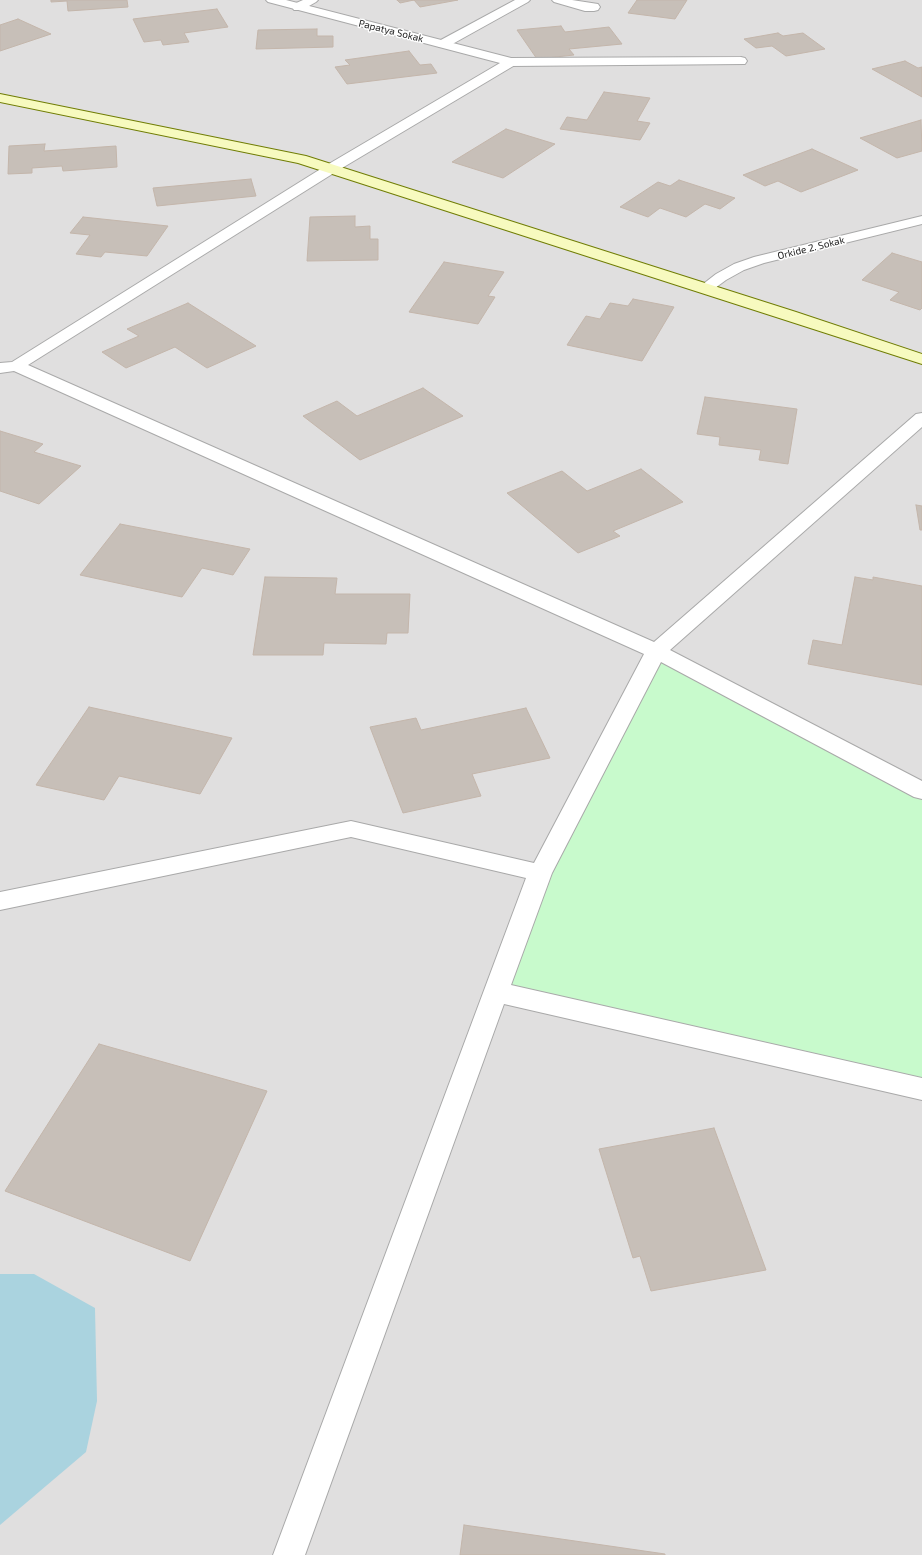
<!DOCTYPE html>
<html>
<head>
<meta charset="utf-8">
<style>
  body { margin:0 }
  canvas { display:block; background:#f2efe9 }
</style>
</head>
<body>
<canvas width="922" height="1555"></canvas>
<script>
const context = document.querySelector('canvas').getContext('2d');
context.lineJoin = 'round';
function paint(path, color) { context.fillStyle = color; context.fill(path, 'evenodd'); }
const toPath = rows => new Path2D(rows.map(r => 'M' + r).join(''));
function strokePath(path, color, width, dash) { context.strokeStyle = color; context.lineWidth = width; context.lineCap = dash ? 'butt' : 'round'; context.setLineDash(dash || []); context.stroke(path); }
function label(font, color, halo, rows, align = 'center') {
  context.font = font + ' "Exo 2",sans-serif'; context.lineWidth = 3; context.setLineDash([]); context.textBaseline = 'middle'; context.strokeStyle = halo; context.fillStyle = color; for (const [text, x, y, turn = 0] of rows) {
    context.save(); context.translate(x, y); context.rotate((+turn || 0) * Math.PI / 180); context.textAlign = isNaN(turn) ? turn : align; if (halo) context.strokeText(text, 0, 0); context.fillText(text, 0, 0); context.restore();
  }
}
paint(toPath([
  [0,0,922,0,922,1555,0,1555]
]), '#e0dfdf');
paint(toPath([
  [656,651,922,791,922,1089,496,992]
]), '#c8facc');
paint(toPath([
  [0,1274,34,1274,95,1308,97,1401,86,1452,0,1525]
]), '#aad3df');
const building = toPath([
  [51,0,127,0,128,7,68,11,67,1,51,2,51,0],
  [397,0,458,0,420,7,414,0,400,3,397,0],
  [637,0,687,0,675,19,628,13,637,0],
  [217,9,228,27,184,33,189,42,163,45,161,40,144,42,133,19,217,9],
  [18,19,51,34,0,51,0,25,18,19],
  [561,26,565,32,609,27,622,44,569,49,574,55,537,59,517,30,561,26],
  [317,29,317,36,333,36,333,47,256,49,258,30,317,29],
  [778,33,783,36,803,33,825,49,786,56,772,46,756,48,744,39,778,33],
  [409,51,420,65,431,64,437,73,347,84,335,67,350,65,345,60,409,51],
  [905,61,918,68,922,67,922,97,872,69,905,61],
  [604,92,650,98,637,121,650,123,640,140,560,129,567,117,587,120,604,92],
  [921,120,922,151,897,158,860,138,921,120],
  [506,129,555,144,503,178,452,162,506,129],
  [45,144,44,151,116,146,117,167,63,171,62,166,32,168,32,173,8,174,9,146,45,144],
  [812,149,858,170,801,192,778,181,765,186,743,175,812,149],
  [251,179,256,196,157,206,153,188,251,179],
  [679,180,735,198,720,209,705,204,686,217,660,208,648,217,620,207,658,182,670,186,679,180],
  [355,216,355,227,370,226,370,239,378,239,378,260,307,261,310,217,355,216],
  [83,217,168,226,147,256,105,252,101,257,76,254,90,235,70,233,83,217],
  [892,253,922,262,922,308,920,310,890,300,899,292,862,280,892,253],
  [444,262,504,272,488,296,495,297,478,324,409,312,444,262],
  [633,299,674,307,642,361,567,345,586,316,600,319,610,303,628,306,633,299],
  [188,303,256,346,207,368,175,347,126,368,102,352,139,336,127,329,188,303],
  [423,388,463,416,360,460,303,416,337,401,357,416,423,388],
  [705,397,797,409,788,464,759,460,761,450,719,445,720,437,697,434,705,397],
  [0,431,43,444,34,452,81,466,39,504,0,491,0,431],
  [641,469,683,502,613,531,620,536,578,553,507,493,562,471,587,491,641,469],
  [916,505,922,506,922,530,920,530,916,505],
  [120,524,250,549,233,575,202,568,182,597,80,575,120,524],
  [265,577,337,578,335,594,410,594,408,633,387,633,386,644,324,643,323,655,253,655,265,577],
  [855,577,873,580,873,577,922,586,922,685,808,664,813,640,842,645,855,577],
  [89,707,232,738,200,794,119,776,104,800,36,785,89,707],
  [526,708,550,758,472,774,481,796,403,813,370,727,416,718,421,730,526,708],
  [99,1044,267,1091,190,1261,5,1191,99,1044],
  [714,1128,766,1270,651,1291,640,1256,633,1258,599,1149,714,1128],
  [464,1525,665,1554,665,1555,460,1555,464,1525]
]);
paint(building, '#c7bfb8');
strokePath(building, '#c4b6ab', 1);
const lane = toPath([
  [303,0,318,0,316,2,302,10,294,10,292,7,294,4,303,0],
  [515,0,530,0,528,2,447,47,439,47,437,44,439,41,515,0],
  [552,0,572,0,598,4,600,7,598,10,594,11,585,11,554,2,552,0],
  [741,57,745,58,747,61,745,64,511,66,507,65,505,62,507,59,511,58,741,57]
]);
const street = toPath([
  [266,0,286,0,515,59,517,62,515,65,337,171,28,365,654,642,916,414,922,413,922,427,670,650,922,781,922,799,914,797,661,662,552,873,511,985,922,1078,922,1100,504,1004,305,1555,273,1555,526,878,351,837,0,910,0,892,351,821,534,863,644,654,14,371,0,373,0,363,12,362,327,165,500,63,268,2,266,0],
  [922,216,922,224,764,263,744,270,726,280,711,291,706,293,701,291,698,288,716,274,734,264,754,257,922,216]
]);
const secondary = toPath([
  [0,94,306,156,796,312,922,354,922,364,298,163,0,102,0,94]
]);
strokePath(lane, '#a9a9a9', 2);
strokePath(street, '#a9a9a9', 2);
strokePath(secondary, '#707d05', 2);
paint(lane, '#fff');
paint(street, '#fff');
paint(secondary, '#f7fabf');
label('10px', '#222', '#fff', [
  ["Papatya Sokak",391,31,14],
  ["Orkide 2. Sokak",811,248,-14]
]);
</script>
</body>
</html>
